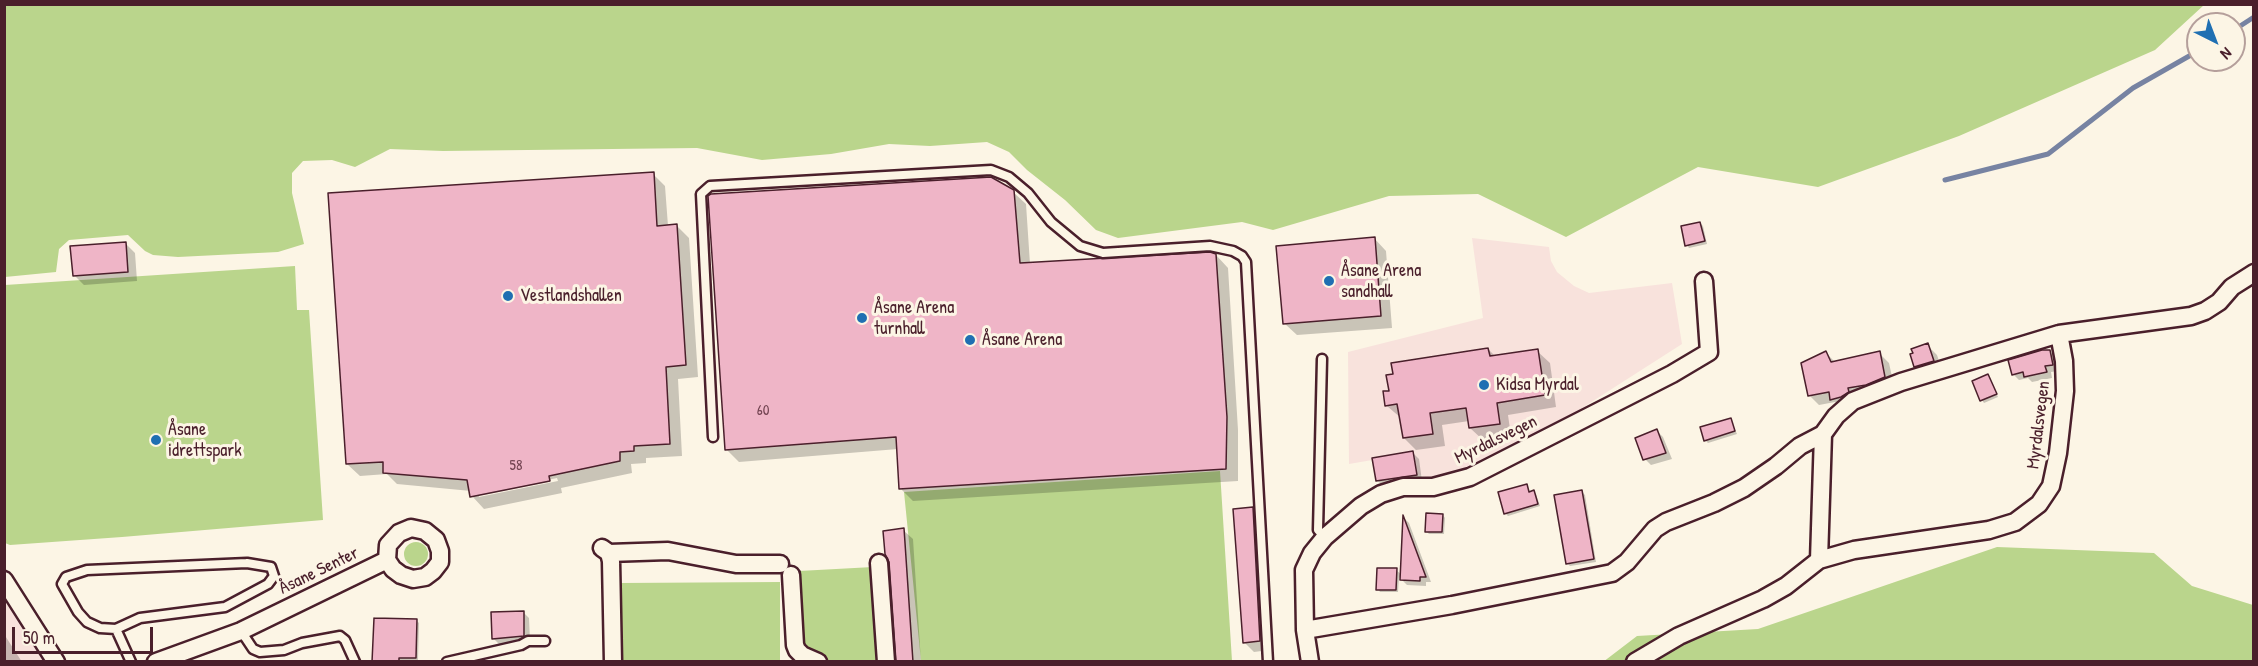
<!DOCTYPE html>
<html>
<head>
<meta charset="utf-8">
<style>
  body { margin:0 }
  #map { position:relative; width:2258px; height:666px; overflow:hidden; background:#fcf5e5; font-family:"Patrick Hand",sans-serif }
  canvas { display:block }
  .frame { position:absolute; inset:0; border:6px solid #4a1f2b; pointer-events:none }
  .north { position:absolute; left:2186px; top:12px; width:60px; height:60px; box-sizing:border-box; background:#fcf5e5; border:2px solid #b59f9b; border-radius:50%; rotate:138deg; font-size:16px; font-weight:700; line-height:24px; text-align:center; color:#4a1f2b }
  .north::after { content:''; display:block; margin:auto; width:21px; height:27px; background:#1f6fb2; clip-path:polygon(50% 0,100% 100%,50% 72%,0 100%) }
  .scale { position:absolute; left:12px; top:627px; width:141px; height:27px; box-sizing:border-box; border:3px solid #4a1f2b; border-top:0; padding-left:8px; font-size:18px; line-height:21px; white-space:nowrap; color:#4a1f2b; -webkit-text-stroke:4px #fcf5e5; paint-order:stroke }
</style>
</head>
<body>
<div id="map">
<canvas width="2258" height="666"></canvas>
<div class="frame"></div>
<div class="north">N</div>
<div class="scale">50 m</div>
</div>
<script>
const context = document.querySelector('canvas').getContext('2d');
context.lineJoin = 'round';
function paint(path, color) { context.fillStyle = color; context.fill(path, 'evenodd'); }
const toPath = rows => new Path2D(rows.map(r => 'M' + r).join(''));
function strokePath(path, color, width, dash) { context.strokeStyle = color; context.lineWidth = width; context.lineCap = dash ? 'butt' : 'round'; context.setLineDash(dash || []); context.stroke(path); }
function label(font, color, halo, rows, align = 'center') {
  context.font = font + ' "Patrick Hand",sans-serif'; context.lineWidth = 6; context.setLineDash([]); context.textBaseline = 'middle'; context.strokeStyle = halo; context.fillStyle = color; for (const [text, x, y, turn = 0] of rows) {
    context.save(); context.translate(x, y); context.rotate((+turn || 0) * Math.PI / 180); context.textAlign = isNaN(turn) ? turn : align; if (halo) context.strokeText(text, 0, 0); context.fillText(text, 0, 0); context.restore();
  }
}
paint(toPath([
  [1472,238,1549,247,1551,261,1557,272,1574,286,1589,293,1672,283,1682,344,1568,417,1492,458,1439,480,1416,474,1413,453,1349,464,1348,352,1483,318],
  [4,600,5,600,44,661,5,661]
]), '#f8e2dc');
paint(toPath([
  [5,4,2204,4,2204,5,2155,50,1959,136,1818,187,1698,167,1566,237,1478,194,1389,196,1273,230,1242,222,1118,238,1096,230,1065,200,1027,170,1009,152,987,142,930,146,889,144,831,154,762,160,697,148,443,151,390,149,355,167,332,160,303,161,292,173,292,193,304,244,278,252,178,257,153,255,145,251,128,235,69,240,59,249,56,272,5,277],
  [295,266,297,310,309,310,323,520,122,537,10,545,5,543,5,285],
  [1220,471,1232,661,921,661,904,492],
  '404 554a12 12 0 1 1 24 0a12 12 0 1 1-24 0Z',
  [1997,547,2154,553,2192,586,2253,605,2253,661,1603,662,1637,636,1758,629],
  [873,567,881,661,829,661,802,650,799,571],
  [780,582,780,661,621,661,620,583]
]), '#bad58c');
paint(toPath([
  [653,174,665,186,668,226,677,226,689,238,698,377,678,379,682,456,646,458,646,463,631,464,632,473,561,488,562,493,484,509,472,496,471,491,397,484,387,474,360,476,347,464],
  [557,478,558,481,479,497,479,494],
  [1013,192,1026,204,1030,264,1216,255,1228,268,1238,430,1238,481,913,501,901,489,898,449,739,462,726,449],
  [1700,223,1703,226,1707,244,1689,248,1687,245],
  [1374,238,1386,251,1392,328,1297,335,1284,323],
  [125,243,135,253,137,281,84,285,74,275],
  [1927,345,1937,355,1942,370,1924,376,1915,366],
  [1488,349,1496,357,1537,351,1550,363,1556,407,1508,415,1511,436,1483,440,1470,428,1469,421,1442,425,1445,446,1416,450,1404,438,1401,418,1387,406],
  [2049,351,2055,357,2058,371,2051,372,2052,378,2032,382,2028,378,2019,380,2013,374],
  [1826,353,1835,362,1879,353,1889,363,1894,386,1841,408,1835,402,1819,405,1810,396],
  [1988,376,1998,397,1984,403,1982,400],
  [1730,419,1737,434,1708,443,1705,440],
  [1657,431,1663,437,1672,459,1651,465,1645,459],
  [1413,453,1419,459,1422,481,1384,487,1377,480],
  [1526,486,1530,493,1534,492,1536,494,1540,506,1508,516,1505,513],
  [1582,492,1585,495,1596,562,1570,566,1567,563],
  [1253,509,1262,518,1269,650,1254,652,1245,643],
  [1443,515,1445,518,1444,534,1429,534,1426,531],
  [1405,519,1409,523,1431,582,1426,582,1426,586,1407,585,1399,577,1398,592,1380,592,1378,589,1396,570,1402,575],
  [903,530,913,539,921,662,897,662],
  [523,612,529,618,530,641,499,644,493,638],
  [417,621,419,623,418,660,374,662],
  [4,634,22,662,4,662]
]), '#0003');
strokePath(toPath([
  [2234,30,2254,17],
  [1945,180,2048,154,2133,88,2198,51]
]), '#7783a2', 5);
const building = toPath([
  [654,172,657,226,677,224,686,365,666,367,670,444,634,446,634,451,620,452,620,461,549,476,550,481,470,497,467,480,383,473,383,462,346,464,328,193,654,172],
  [991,177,1014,190,1020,263,1210,252,1216,254,1227,417,1226,469,899,489,896,437,725,450,708,196,711,194,991,177],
  [1700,222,1705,241,1685,246,1681,226,1700,222],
  [1375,237,1381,316,1283,324,1276,246,1375,237],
  [126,242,128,272,73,276,70,246,126,242],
  [1928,343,1934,361,1914,367,1910,354,1913,353,1911,349,1928,343],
  [1488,348,1490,356,1538,349,1545,395,1497,403,1500,424,1469,428,1466,408,1430,413,1433,434,1403,438,1397,404,1385,406,1383,391,1389,391,1386,375,1393,374,1391,363,1488,348],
  [2042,350,2050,350,2053,365,2045,366,2047,372,2024,377,2023,372,2012,375,2008,360,2042,350],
  [1826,351,1831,362,1880,351,1885,377,1866,385,1848,388,1849,392,1841,397,1830,400,1829,392,1808,396,1801,363,1826,351],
  [1988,374,1997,394,1980,401,1972,381,1988,374],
  [1731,418,1735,431,1704,441,1700,427,1731,418],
  [1657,429,1666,453,1643,460,1635,438,1657,429],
  [1413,451,1417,475,1376,481,1372,458,1413,451],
  [1527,484,1529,492,1534,490,1538,504,1504,514,1498,492,1527,484],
  [1582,490,1594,559,1566,564,1554,495,1582,490],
  [1253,507,1260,641,1243,643,1233,509,1253,507],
  [1426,513,1443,514,1442,532,1425,532,1426,513],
  [1403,515,1426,577,1420,577,1420,581,1400,580,1403,515],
  [904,528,913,662,896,662,889,562,885,554,883,531,904,528],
  [1377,568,1397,568,1396,590,1376,590,1377,568],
  [524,611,524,636,492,639,491,612,524,611],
  [374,618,417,619,416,658,399,658,399,662,372,662,374,618]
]);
paint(building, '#efb5c7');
strokePath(building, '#4a1f2b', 1.5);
const lane = toPath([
  [1322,359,1318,530,1325,537],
  [713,437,701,194,710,186,991,170,1009,177,1028,193,1051,222,1080,246,1103,253,1210,246,1233,251,1242,256,1246,262,1268,662],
  [247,563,271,567,274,576,268,584,225,607,140,618,116,629,100,628,87,622,78,612,62,584,66,577,87,570,247,563],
  [116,629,131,662],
  [241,631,253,649,260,652,284,650,302,643,340,636,345,640,355,662],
  [447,662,521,645,528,641,545,641]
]);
const street = toPath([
  [602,548,609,553,668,551,736,564,780,564],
  [609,553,611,561,613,662],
  [1819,560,1823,434,1836,416,1853,401,1901,382,2059,334],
  [879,563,886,662],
  [791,575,795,645,797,650,802,655,818,662],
  [4,580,56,662],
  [1305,630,1452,605,1612,573,1627,562,1655,529,1666,522,1714,503,1744,488,1776,466,1800,446,1823,434],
  [156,662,241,631,387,560,393,569,401,575,413,579,425,577,433,571,440,562,440,551,436,540,425,531,411,528,399,533,388,545,387,560],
  [1310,662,1305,630,1304,570,1312,553,1325,537,1361,506,1381,494,1403,487,1433,487,1470,477,1672,374,1709,352,1704,281],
  [1635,662,1679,636,1763,599,1786,586,1819,560,1854,550,1989,530,2015,522,2039,504,2051,486,2058,453,2065,391,2064,361,2059,334,2191,316,2205,311,2219,302,2232,287,2254,273]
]);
strokePath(lane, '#4a1f2b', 13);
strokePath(street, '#4a1f2b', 21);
strokePath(lane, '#fcf5e5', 8);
strokePath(street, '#fcf5e5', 16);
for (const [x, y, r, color] of [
  [1329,281,6,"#1f6fb2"],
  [508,296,6,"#1f6fb2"],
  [862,318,6,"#1f6fb2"],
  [970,340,6,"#1f6fb2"],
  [1484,385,6,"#1f6fb2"],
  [156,440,6,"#1f6fb2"]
]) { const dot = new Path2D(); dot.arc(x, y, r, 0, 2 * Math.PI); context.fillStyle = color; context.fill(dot); strokePath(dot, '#fcf5e5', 2); }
label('15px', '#734452', null, [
  ["60",763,411],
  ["58",516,466]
]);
label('18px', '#4a1f2b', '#fcf5e5', [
  ["Åsane Arena",1341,271],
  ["sandhall",1341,292],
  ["Vestlandshallen",520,296],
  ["Åsane Arena",874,308],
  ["turnhall",874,329],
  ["Åsane Arena",982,340],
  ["Kidsa Myrdal",1496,385],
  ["Åsane",168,430],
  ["idrettspark",168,451]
], 'left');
label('18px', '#4a1f2b', '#fcf5e5', [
  ["Myrdalsvegen",2039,425,-83],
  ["Myrdalsvegen",1496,440,-26],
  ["Åsane Senter",319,571,-26]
]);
</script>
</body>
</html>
